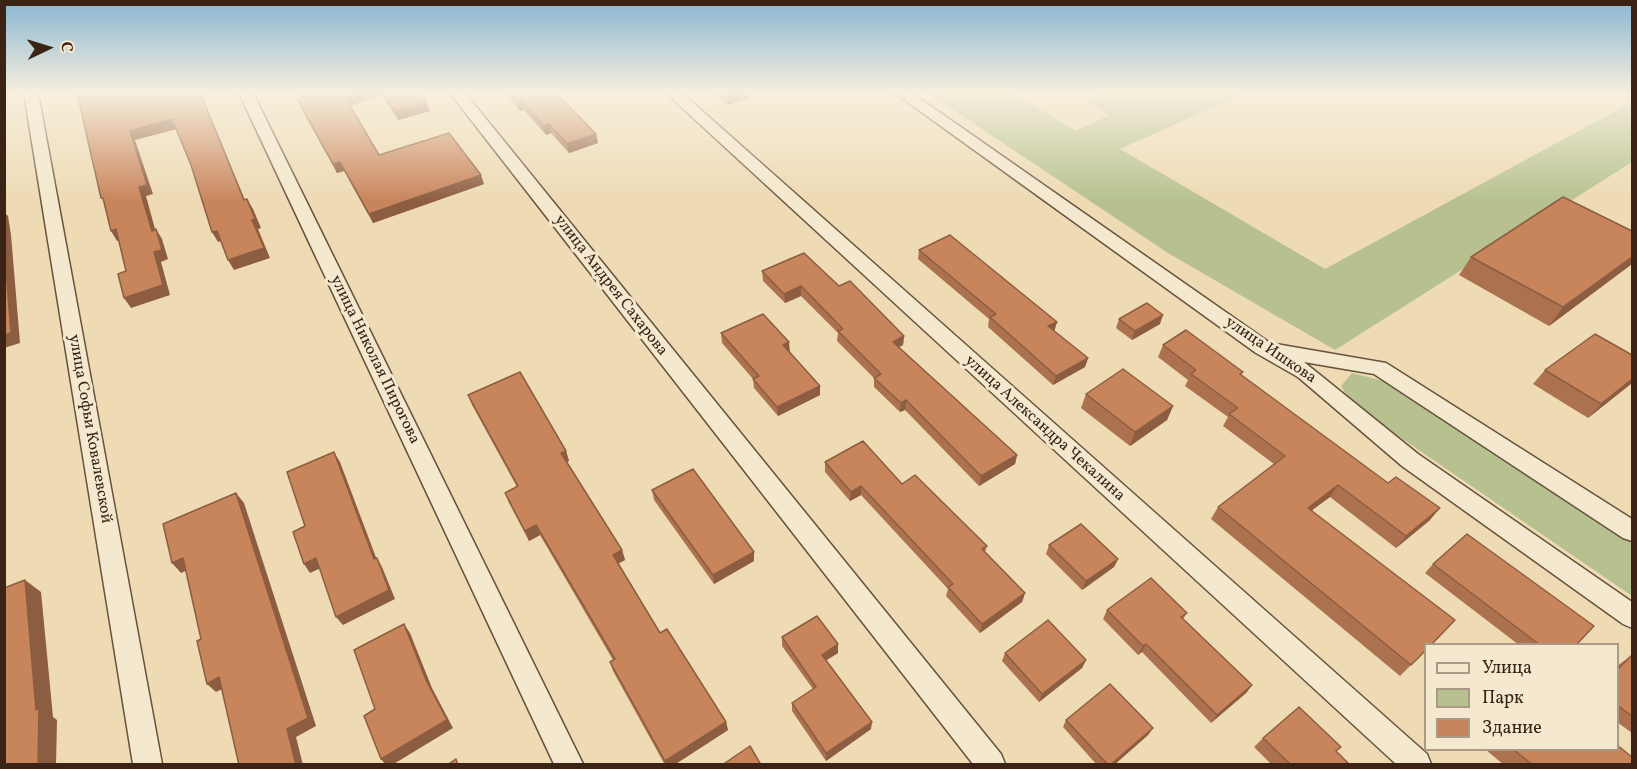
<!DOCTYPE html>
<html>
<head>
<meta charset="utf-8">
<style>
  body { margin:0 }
  #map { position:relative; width:1637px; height:769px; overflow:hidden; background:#eedbb4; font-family:Vollkorn,serif }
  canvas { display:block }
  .frame { position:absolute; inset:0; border:6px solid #3b2315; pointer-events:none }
  .legend { position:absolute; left:1424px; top:643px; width:195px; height:108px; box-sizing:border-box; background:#f4e8ce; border:2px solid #aa9984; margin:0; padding:8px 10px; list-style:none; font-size:18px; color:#3b2315 }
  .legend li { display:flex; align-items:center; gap:12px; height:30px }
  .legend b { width:30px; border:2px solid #aa9984 }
  .north { position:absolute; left:18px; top:18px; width:60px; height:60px; -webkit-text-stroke:4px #f4e8ce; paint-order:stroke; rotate:86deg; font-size:16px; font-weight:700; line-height:24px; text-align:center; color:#3b2315 }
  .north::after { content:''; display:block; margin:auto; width:21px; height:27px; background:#3b2315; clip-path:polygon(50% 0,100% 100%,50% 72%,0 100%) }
</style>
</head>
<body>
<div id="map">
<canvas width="1637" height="769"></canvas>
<div class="frame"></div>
<ul class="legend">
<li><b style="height:8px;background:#f4e8ce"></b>Улица</li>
<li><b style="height:16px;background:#b6c18f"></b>Парк</li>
<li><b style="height:16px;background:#c8855c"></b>Здание</li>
</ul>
<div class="north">С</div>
</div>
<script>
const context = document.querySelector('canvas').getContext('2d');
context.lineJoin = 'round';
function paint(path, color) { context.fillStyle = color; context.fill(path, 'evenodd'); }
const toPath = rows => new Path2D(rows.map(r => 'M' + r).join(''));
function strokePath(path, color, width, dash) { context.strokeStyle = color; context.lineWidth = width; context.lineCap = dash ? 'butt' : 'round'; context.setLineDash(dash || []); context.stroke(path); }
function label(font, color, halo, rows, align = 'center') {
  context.font = font + ' Vollkorn,serif'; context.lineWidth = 6; context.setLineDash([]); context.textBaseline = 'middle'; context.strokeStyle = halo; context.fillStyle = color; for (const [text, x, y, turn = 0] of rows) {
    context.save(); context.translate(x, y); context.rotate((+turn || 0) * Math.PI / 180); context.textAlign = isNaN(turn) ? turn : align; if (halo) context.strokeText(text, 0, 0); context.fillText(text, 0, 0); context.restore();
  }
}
paint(toPath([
  [928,93,1013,93,1076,131,1109,115,1085,101,1106,93,1245,93,1120,149,1325,269,1632,102,1632,162,1335,350,1168,253],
  [1352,373,1388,382,1632,537,1632,596,1353,405,1341,386]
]), '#b6c18f');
const minor = toPath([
  [24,93,38,93,162,764,133,764,24,93],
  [239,93,253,93,583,764,554,764,239,93],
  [450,93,465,93,1001,754,1005,764,973,764,450,93],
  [666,93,682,93,1427,754,1431,764,1396,764,666,93],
  [895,93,912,93,1270,343,1386,363,1632,519,1632,541,1623,538,1374,374,1304,362,1418,454,1632,602,1632,628,1623,624,1402,466,1298,377,1256,353,895,93]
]);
strokePath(minor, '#68513d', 3);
paint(minor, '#f4e8ce');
paint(toPath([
  [299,93,421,93,430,111,398,120,382,96,350,105,379,155,484,184,373,223,344,171,337,173,301,108,297,99,302,98],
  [505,93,556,93,596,134,598,143,569,153,551,133,546,135,524,110,520,111],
  [714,93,749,93,749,98,728,105],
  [1632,231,1632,264,1549,326,1459,275,1471,257],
  [919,250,1057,322,1054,331,1088,358,1085,367,1053,385,988,327,989,319,918,259],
  [762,271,839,286,904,336,903,345,899,347,1017,455,1015,464,979,486,905,410,900,412,874,387,874,378,837,341,838,333,801,296,785,303,763,281],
  [1119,319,1160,324,1132,340,1116,328],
  [721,333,790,352,820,386,820,395,778,416,754,388,753,379,722,343],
  [1163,345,1243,372,1241,375,1430,520,1396,548,1330,497,1312,510,1425,651,1400,676,1211,519,1218,507,1274,464,1223,426,1228,417,1185,386,1188,380,1158,357],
  [1545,370,1632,383,1588,418,1533,384],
  [1086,394,1173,406,1167,420,1130,446,1081,408],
  [468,395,566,451,569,461,567,462,622,550,625,560,618,563,660,633,726,722,728,730,674,765,665,765,613,671,610,662,613,660,540,535,529,541,509,503,505,493,517,487,472,405],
  [825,462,902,484,987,546,985,552,1025,593,1022,602,980,633,946,596,948,589,861,495,850,501,825,472],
  [652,490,754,561,714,584,654,500],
  [1049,545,1118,559,1114,567,1082,590,1046,554],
  [1433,564,1576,645,1519,645,1425,573],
  [1107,610,1187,613,1183,619,1252,685,1246,693,1211,723,1142,652,1138,655,1103,619],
  [782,637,838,644,838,653,826,660,871,729,826,761,792,711,792,703,813,689,782,646],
  [1005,653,1086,660,1082,668,1039,702,1002,661],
  [1632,655,1632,733,1617,722,1617,666],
  [1066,720,1153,728,1148,735,1114,765,1097,765,1063,727],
  [1263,738,1336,751,1350,765,1272,765,1254,747],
  [1486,750,1617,750,1632,765,1504,765]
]), '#ac724f');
paint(toPath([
  [200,93,201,93,249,210,244,200],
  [359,93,380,93,382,96,349,106,345,97],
  [736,93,749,93,749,98,728,105,727,96],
  [522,101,524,110,520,111,518,102],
  [427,102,430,111,398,120,395,111],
  [172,119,177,129,135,140,153,194,146,196,158,240,152,231,139,187,130,131],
  [549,124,551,133,546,135,543,126],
  [596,134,598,143,569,153,567,144],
  [340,162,344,171,337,173,333,164],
  [481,175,484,184,373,223,369,214],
  [247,199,253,209,261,228,258,229,270,258,234,270,228,260,252,220],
  [4,203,5,213,8,216,11,235,20,343,4,348],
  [116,229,123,239,117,241,111,231],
  [156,229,162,239,168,259,161,262,170,295,131,308,124,298,154,252],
  [217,231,223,240,218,242,212,232],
  [1632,257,1632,264,1549,326,1563,307],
  [801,286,801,296,785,303,784,294],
  [1163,315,1160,324,1132,340,1135,331],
  [1057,322,1054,332,1048,326],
  [904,336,903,345,892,351,893,342],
  [789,342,790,352,783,355,783,345],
  [1088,358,1085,367,1053,385,1056,376],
  [1632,379,1632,383,1588,418,1601,404],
  [820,386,820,395,778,416,777,407],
  [906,400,905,410,900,412,901,403],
  [1173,406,1167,420,1130,446,1135,432],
  [566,451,569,461,564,463,561,453],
  [334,452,340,462,380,568,374,559],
  [1017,455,1015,464,979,486,981,476],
  [1338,485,1330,497,1300,519,1308,508],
  [861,486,861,495,850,501,851,492],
  [236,493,244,503,316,726,296,737,303,765,296,765,287,729],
  [1440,508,1430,520,1396,548,1406,536],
  [536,525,540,535,529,541,525,531],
  [622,550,625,560,616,565,613,555],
  [754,552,754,561,714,584,713,575],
  [183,558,192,568,181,573,172,563],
  [316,558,323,567,310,573,304,564],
  [377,558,382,567,395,599,343,625,336,617],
  [1118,559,1114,567,1082,590,1086,581],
  [25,580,41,592,53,717,57,720,56,765,38,765,36,710],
  [1025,593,1022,602,980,633,982,624],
  [404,624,410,633,432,688,453,728,392,765,386,765,381,759,426,680],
  [838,644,838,653,822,663,822,655],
  [1146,644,1142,652,1138,655,1143,646],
  [1086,660,1082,668,1039,702,1042,694],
  [219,677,228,686,216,692,207,684],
  [1252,685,1246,693,1211,723,1217,715],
  [726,722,728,730,674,765,666,765,665,761],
  [872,722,871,729,826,761,826,753],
  [1153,728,1148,735,1114,765,1110,765]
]), '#8c5d40');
const building = toPath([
  [77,93,200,93,244,200,247,199,255,219,252,220,264,248,228,260,217,231,212,232,191,165,172,119,130,131,147,185,139,187,152,231,156,229,162,250,154,252,163,285,124,298,118,274,126,271,116,229,111,231,103,198,101,198,77,93],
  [300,93,359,93,345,97,379,155,449,133,481,175,369,214,340,162,333,164,297,99,303,98,300,93],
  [382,93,421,93,427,102,395,111,382,93],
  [510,93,556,93,596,134,567,144,549,124,543,126,522,101,518,102,510,93],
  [723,93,736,93,727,96,723,93],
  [1563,197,1632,231,1632,257,1563,307,1471,257,1563,197],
  [950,235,1057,322,1048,326,1088,358,1056,376,990,317,996,314,919,250,950,235],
  [4,243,11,333,4,335,4,243],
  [804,253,839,286,850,281,904,336,893,342,1017,455,981,476,906,400,901,403,874,378,881,374,838,331,843,329,801,286,784,294,762,271,804,253],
  [1147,303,1163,315,1135,331,1119,319,1147,303],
  [763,314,789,342,783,345,820,386,777,407,753,379,759,376,721,333,763,314],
  [1186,330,1243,372,1240,374,1388,483,1396,477,1440,508,1406,536,1338,485,1308,508,1455,620,1431,645,1425,645,1425,651,1411,665,1218,507,1285,456,1229,414,1238,408,1191,374,1196,370,1163,345,1186,330],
  [1595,334,1632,355,1632,379,1601,404,1545,370,1595,334],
  [1123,369,1173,406,1135,432,1086,394,1123,369],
  [520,372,566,451,561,453,622,550,613,555,660,633,667,629,726,722,665,761,610,662,615,659,536,525,525,531,505,493,518,486,468,395,520,372],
  [863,441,902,484,915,475,987,546,982,549,1025,593,982,624,948,587,953,584,861,486,851,492,825,462,863,441],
  [334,452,374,559,377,558,389,590,336,617,316,558,304,564,293,532,305,526,287,472,334,452],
  [693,469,754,552,713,575,652,490,693,469],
  [236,493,308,718,287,729,296,765,239,765,219,677,207,684,197,641,201,639,183,558,172,563,163,524,236,493],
  [1081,524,1118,559,1086,581,1049,545,1081,524],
  [1467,534,1594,626,1576,645,1540,645,1433,564,1467,534],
  [1151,578,1187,613,1181,617,1252,685,1217,715,1146,644,1143,646,1107,610,1151,578],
  [25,580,36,710,39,708,38,765,4,765,4,588,25,580],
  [817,616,838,644,822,655,872,722,826,753,792,703,816,687,782,637,817,616],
  [1048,620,1086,660,1042,694,1005,653,1048,620],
  [404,624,426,680,447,720,381,759,364,716,375,709,354,650,404,624],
  [1632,655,1632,716,1617,705,1617,670,1632,655],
  [1110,684,1153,728,1110,765,1108,765,1066,720,1110,684],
  [1299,707,1341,747,1336,751,1350,765,1291,765,1263,738,1299,707],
  [1617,745,1632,757,1632,765,1533,765,1514,750,1617,750,1617,745],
  [750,746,761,765,722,765,750,746],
  [456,759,458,765,447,765,456,759]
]);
paint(building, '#c8855c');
strokePath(building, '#8c5d40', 1.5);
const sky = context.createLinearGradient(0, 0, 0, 201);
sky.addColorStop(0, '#89b6d3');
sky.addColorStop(0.46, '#f7efdd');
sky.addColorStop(1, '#f7efdd00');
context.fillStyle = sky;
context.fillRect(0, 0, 1637, 201);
label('16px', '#3b2315', '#f4e8ce', [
  ["улица Андрея Сахарова",610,286,52],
  ["улица Ишкова",1270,351,34],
  ["улица Николая Пирогова",374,360,64],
  ["улица Софьи Ковалевской",89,429,80],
  ["улица Александра Чекалина",1044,429,42]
]);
</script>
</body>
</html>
